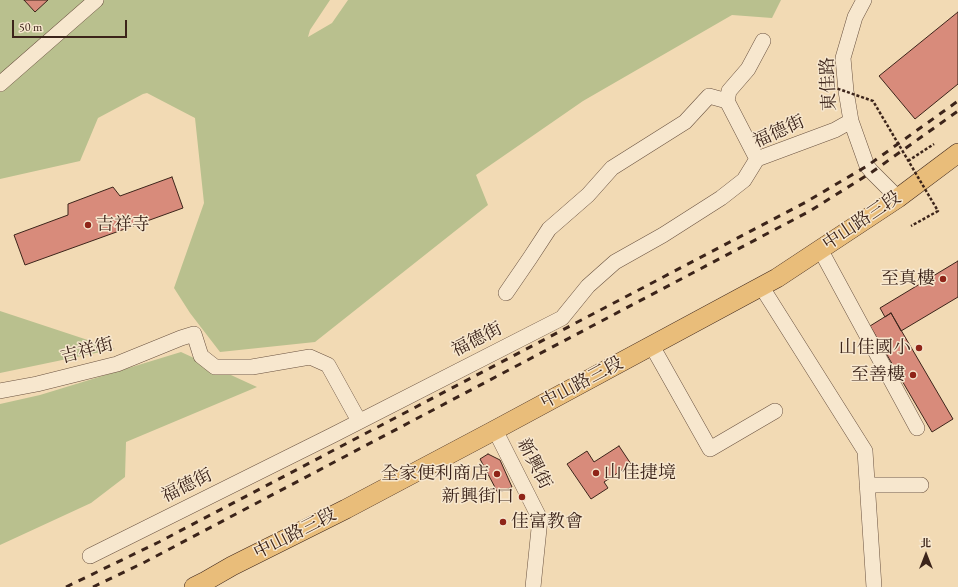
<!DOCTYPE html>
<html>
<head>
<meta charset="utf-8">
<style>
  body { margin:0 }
  #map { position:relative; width:958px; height:587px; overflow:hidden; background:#f2dab4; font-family:"EB Garamond","Noto Serif TC",serif }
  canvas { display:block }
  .north { position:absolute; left:906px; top:535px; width:40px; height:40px; -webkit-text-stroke:3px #f7e7ce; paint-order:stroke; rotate:0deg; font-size:11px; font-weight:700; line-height:16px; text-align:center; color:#3c241a }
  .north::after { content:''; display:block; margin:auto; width:14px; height:18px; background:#3c241a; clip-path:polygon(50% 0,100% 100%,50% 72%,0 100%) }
  .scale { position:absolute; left:12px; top:20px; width:115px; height:18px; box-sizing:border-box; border:2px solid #3c241a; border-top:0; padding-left:5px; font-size:12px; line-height:14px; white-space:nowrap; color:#3c241a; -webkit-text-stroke:3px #f7e7ce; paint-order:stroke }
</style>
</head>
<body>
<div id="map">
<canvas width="958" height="587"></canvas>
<div class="north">北</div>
<div class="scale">50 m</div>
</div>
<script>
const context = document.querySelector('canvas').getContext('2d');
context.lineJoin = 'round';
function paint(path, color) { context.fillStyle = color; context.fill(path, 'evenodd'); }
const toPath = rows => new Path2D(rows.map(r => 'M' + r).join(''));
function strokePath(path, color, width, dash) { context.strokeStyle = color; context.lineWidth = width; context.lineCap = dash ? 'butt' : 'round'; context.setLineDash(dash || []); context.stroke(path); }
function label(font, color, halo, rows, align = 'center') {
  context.font = font + ' "EB Garamond","Noto Serif TC",serif'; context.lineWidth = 3; context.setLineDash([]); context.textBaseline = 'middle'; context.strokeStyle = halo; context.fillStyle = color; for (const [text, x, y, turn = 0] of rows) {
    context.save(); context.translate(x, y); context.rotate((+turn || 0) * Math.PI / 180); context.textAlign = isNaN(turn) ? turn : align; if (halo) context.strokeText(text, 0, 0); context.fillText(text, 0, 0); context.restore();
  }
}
paint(toPath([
  [0,0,330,0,310,30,308,37,332,23,348,0,781,0,772,18,732,15,583,101,476,175,488,205,315,342,220,352,190,313,174,288,204,203,195,118,147,93,143,94,98,118,80,161,0,179],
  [0,311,115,349,0,373],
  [181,352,257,387,126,442,125,477,91,503,0,545,0,404,40,395]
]), '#b9c08e');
const building = toPath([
  [24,0,48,0,35,12,24,0],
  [958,12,958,84,915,119,879,76,958,12],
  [172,177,183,208,25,265,14,235,68,215,68,204,113,187,120,196,172,177],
  [958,261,958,297,901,331,891,313,885,317,880,308,958,261],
  [891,313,953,419,932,432,870,326,891,313],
  [619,446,631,464,604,482,608,488,591,499,567,464,587,451,594,462,619,446],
  [488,454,500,460,512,487,498,493,480,459,488,454]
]);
paint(building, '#d88b7b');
strokePath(building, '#3c241a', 1);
const minor = toPath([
  [864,0,855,17,843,58,846,91,851,121,867,166,872,172,898,198],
  [0,84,96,0],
  [757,159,727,101,729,91,748,69,763,41],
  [820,249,917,428],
  [761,286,865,451,874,587],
  [506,293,530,258,549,229,588,195,612,168,685,122,709,96,727,101],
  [652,346,710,449,775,411],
  [0,391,37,384,117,364,181,338,194,334,201,356,215,367,252,367,310,357,328,365,359,421],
  [495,430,540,519,533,587],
  [867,485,921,485],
  [90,556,333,435,562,318,588,286,615,262,663,235,721,198,744,180,757,159,835,130,851,121]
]);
const major = toPath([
  [194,587,206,581,232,566,346,509,495,430,777,278,898,198,958,153]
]);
strokePath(minor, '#6a5240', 16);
strokePath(major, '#3c241a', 20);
strokePath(toPath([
  [908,161,934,144]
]), '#3c241a', 2.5, [3, 2]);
strokePath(minor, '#f7e7ce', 15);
strokePath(major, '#e9bd7a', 19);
strokePath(toPath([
  [66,587,159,542,806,202,867,166,958,101],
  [93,587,145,562,810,211,872,172,958,111]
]), '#3c241a', 3, [7, 7]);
strokePath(toPath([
  [831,59,830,86,873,101,938,211,911,226]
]), '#3c241a', 2.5, [3, 2]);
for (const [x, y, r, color] of [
  [88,225,4,"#8f2418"],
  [943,279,4,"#8f2418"],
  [919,348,4,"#8f2418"],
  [913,375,4,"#8f2418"],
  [596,473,4,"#8f2418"],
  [497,474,4,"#8f2418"],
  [522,497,4,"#8f2418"],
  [503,522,4,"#8f2418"]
]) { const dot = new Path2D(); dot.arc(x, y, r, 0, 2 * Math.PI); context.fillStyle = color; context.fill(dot); strokePath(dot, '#f7e7ce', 1.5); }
label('18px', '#3c241a', '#f7e7ce', [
  ["東佳路",829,84,-93],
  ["福德街",779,132,-24],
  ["中山路三段",862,221,-34],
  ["福德街",477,340,-27],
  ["吉祥街",87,351,-15],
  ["中山路三段",582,383,-28],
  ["新興街",534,464,63],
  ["福德街",187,486,-26],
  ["中山路三段",295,534,-27]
]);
label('18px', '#3c241a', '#f7e7ce', [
  ["吉祥寺",96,225,"left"],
  ["至真樓",935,279],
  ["山佳國小",911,348],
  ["至善樓",905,375],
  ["山佳捷境",604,473,"left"],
  ["全家便利商店",489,474],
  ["新興街口",514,497],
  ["佳富教會",511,522,"left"]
], 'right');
</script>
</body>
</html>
